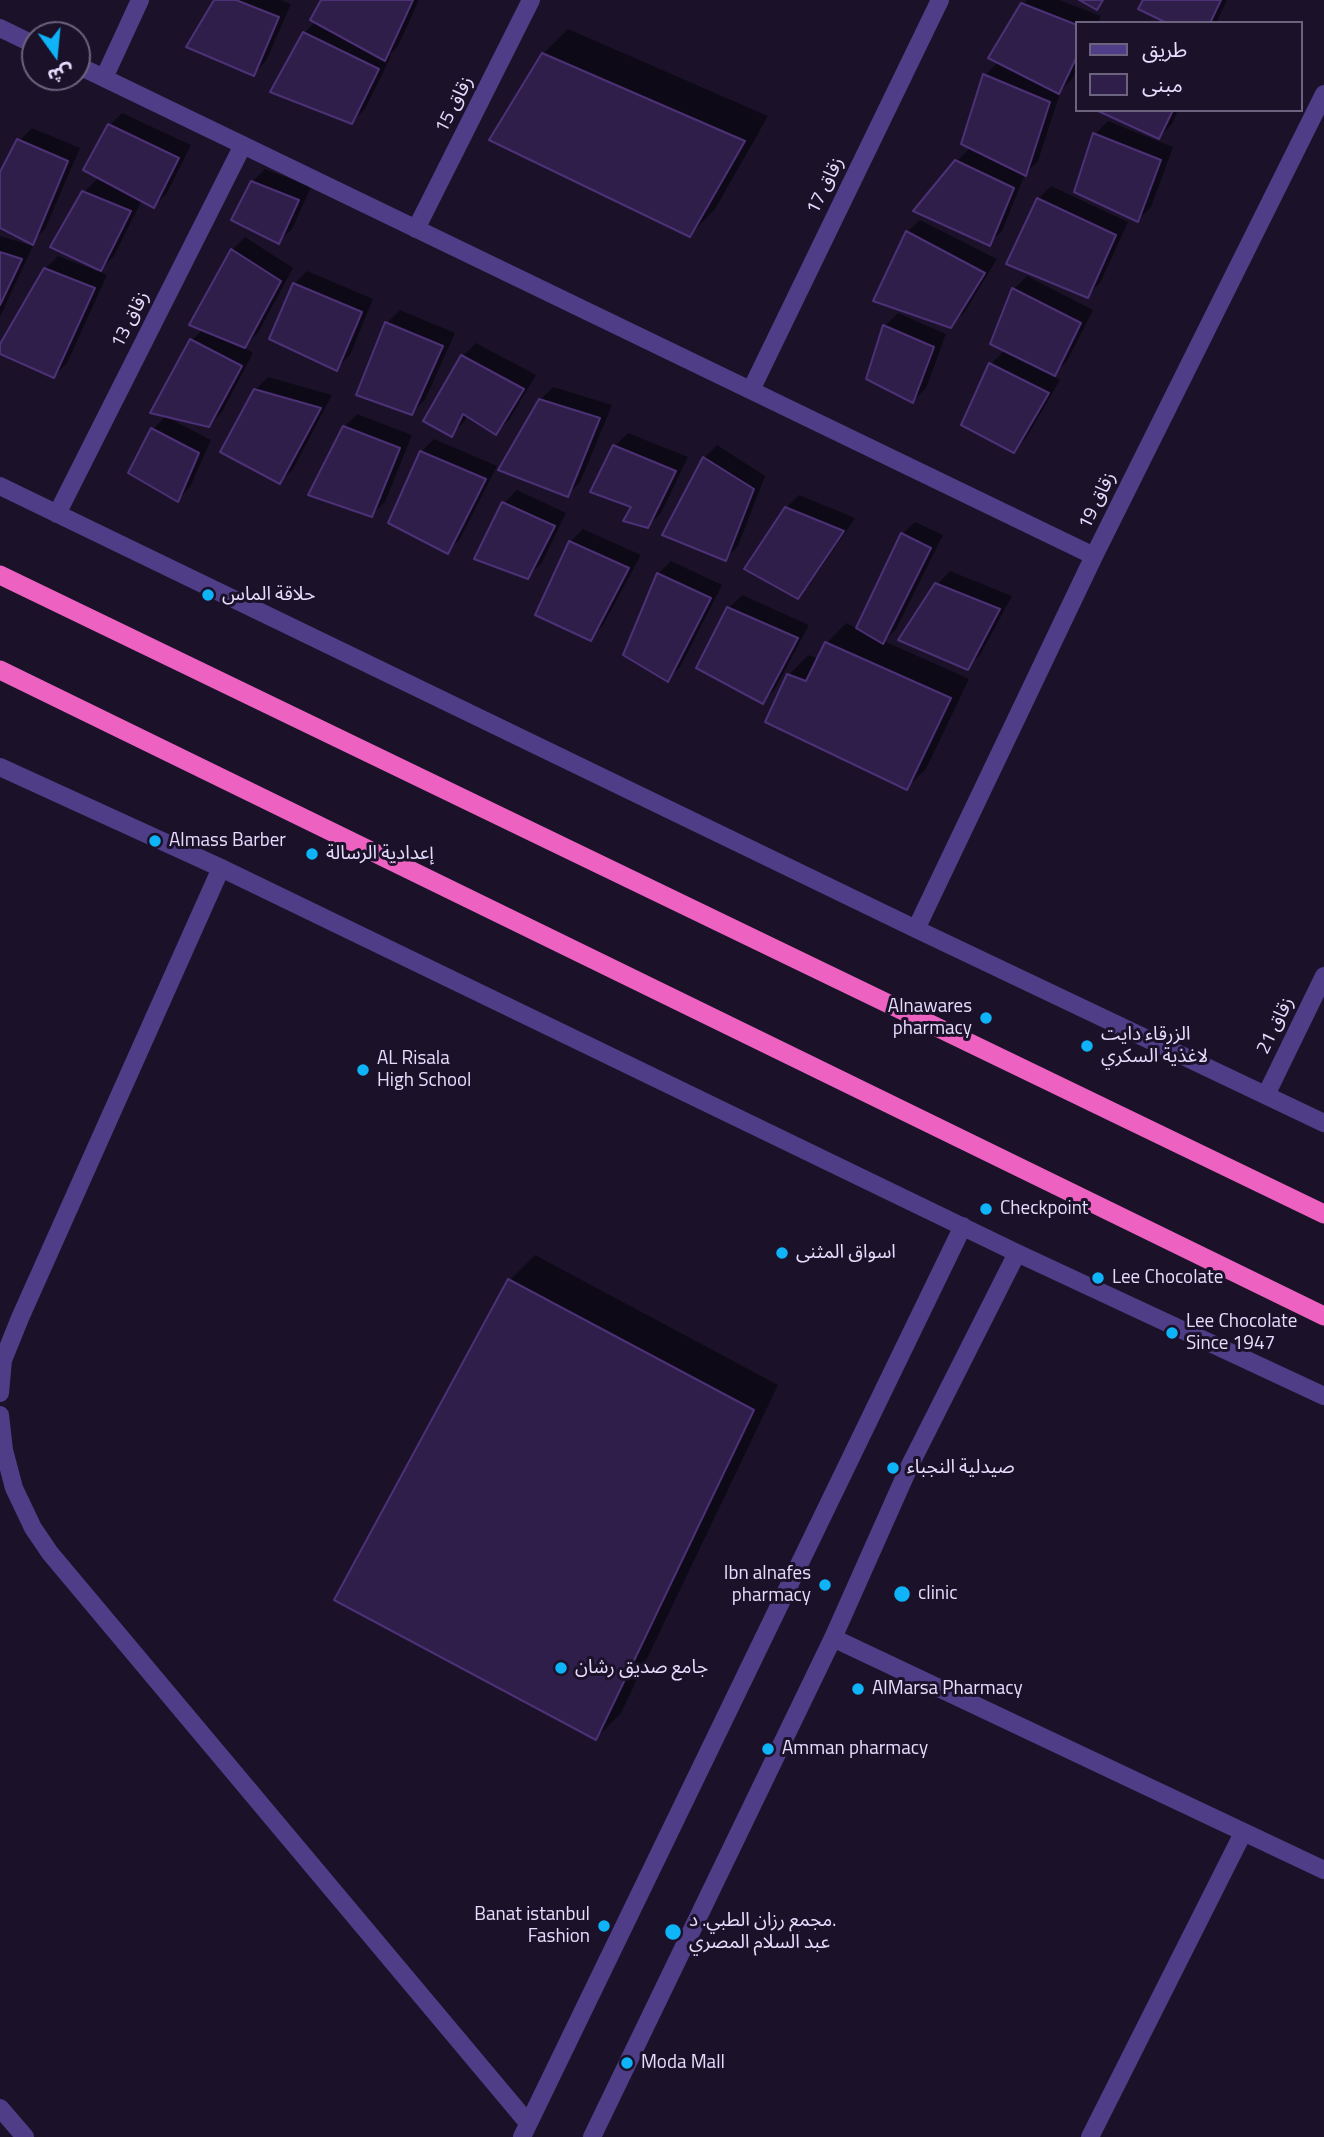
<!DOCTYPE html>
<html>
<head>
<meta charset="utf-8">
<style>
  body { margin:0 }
  #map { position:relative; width:1324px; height:2137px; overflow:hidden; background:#1b122a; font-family:"Titillium Web","Noto Sans Arabic",sans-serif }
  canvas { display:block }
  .legend { position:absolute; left:1075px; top:21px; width:228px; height:91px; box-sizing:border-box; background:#1b122a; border:2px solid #6c637f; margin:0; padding:9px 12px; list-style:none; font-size:21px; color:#e6dcfe }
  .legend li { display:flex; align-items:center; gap:14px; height:35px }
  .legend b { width:35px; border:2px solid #6c637f }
  .north { position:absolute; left:21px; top:21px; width:70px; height:70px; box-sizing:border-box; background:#1b122a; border:2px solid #6c637f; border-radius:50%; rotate:165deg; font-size:19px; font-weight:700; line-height:28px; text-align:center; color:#e6dcfe }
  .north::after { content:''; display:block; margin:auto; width:24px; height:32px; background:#0fb3f7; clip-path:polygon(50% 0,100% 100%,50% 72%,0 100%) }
</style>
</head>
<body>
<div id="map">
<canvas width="1324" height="2137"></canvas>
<ul class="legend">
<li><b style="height:9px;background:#4f3e87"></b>طريق</li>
<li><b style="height:19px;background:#301e4a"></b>مبنى</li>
</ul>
<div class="north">ش</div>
</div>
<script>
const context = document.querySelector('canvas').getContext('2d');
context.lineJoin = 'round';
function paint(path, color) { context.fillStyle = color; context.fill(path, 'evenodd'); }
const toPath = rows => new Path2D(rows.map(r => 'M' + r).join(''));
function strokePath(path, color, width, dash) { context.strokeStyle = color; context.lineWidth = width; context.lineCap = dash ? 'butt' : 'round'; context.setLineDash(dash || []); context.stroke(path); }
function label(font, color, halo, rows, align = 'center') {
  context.font = font + ' "Titillium Web","Noto Sans Arabic",sans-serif'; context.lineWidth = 6; context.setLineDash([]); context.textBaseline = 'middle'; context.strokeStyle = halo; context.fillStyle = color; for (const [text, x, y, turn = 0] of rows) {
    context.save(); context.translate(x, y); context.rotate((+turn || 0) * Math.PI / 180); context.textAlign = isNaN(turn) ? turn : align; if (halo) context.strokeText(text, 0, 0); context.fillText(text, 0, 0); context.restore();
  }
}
paint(toPath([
  [217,0,280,0,291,4,266,61,253,74],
  [322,0,419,0,398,46,389,55,391,56,365,109,352,122,304,33,316,21],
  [1027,0,1059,0,1101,16,1098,23,1077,23,1077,68,1072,79,1061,90,1038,161,1025,174,1002,231,989,243,956,162,971,147,985,75,999,61,1023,4],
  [1145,0,1227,0,1216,23,1171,23],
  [568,29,768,116,715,209,690,235,543,54],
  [1100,110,1178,110,1172,124,1159,137],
  [122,113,191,145,167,193,154,206,142,200,114,256,99,271,107,275,67,363,54,376,0,352,0,348,45,269,58,256,97,271,98,268,84,192,99,177,109,126],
  [1108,121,1173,147,1151,207,1138,220,1076,191,1095,134],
  [32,128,80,148,45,229,32,242,0,226,0,176,19,141],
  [265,169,311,187,292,229,279,241,252,182],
  [1051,186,1128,222,1100,283,1087,296,1008,264,1038,199],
  [920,220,997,259,964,313,950,326,907,232],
  [0,236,33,246,0,317],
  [245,237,293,268,258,333,243,347,253,353,222,412,209,425,166,417,211,440,190,487,177,500,153,429,167,415,153,412,192,340,203,329,232,250],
  [307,271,373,299,350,355,337,368,294,284],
  [1027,276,1093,310,1067,361,1052,376,1060,380,1026,438,1013,451,991,364,1005,350,1014,289],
  [400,310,455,333,425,400,411,413,387,323],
  [898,313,946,334,926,388,913,401,885,326],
  [476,343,536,375,509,420,496,433,468,415,464,422,451,435,425,420,463,356],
  [268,377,332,395,293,469,280,482,255,390],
  [553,387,612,405,580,482,567,495,540,400],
  [357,414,412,435,385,502,371,515,344,427],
  [628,433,688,457,661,513,648,526,633,506,615,446],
  [434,439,497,466,460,539,447,552,421,452],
  [717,445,765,476,738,546,725,559,664,534,704,458],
  [517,490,566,513,541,564,527,577,504,503],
  [799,495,855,518,810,584,797,597,786,508],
  [915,522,943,535,896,629,884,641,969,679,926,769,906,788,789,675,808,655,819,659,827,643,846,623,858,629,902,534],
  [583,529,641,555,603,625,590,638,570,542],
  [671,561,722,585,680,667,667,680,658,574],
  [950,571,1012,596,980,655,967,668,937,585],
  [742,595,809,625,775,689,762,702,698,668,729,608],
  [535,1255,778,1385,621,1713,596,1738,336,1599,510,1280]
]), '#0007');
const building = toPath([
  [214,0,236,0,279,17,254,76,186,47,214,0],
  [321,0,413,0,385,61,310,20,321,0],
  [1079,0,1103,0,1097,10,1079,0],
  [1143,0,1221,0,1210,23,1167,23,1138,9,1143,0],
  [1021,3,1077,25,1077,56,1059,94,988,58,1021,3],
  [303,32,379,69,352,124,270,92,303,32],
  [542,53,745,141,690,237,489,140,542,53],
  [983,74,1050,102,1026,176,961,144,983,74],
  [1096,110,1173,110,1159,139,1096,110],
  [108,124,179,158,154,208,83,170,108,124],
  [1093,133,1161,160,1138,222,1074,192,1093,133],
  [17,139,68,161,33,245,0,228,0,172,17,139],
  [955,160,1014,188,990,246,913,211,955,160],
  [251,181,299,200,279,244,231,220,251,181],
  [82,191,131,211,101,271,50,247,82,191],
  [1037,198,1116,235,1088,298,1006,264,1037,198],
  [906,231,985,273,951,328,873,301,906,231],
  [231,249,281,281,245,348,189,325,231,249],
  [0,252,22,259,0,305,0,252],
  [44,268,95,288,54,378,0,354,0,344,44,268],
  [293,283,362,312,337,371,269,339,293,283],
  [1012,288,1081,323,1055,376,990,344,1012,288],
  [385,322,443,346,412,415,356,395,385,322],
  [883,325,934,347,913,403,866,379,883,325],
  [190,339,242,366,209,427,150,413,190,339],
  [461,355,524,389,496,435,463,414,452,437,423,421,461,355],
  [989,363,1049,393,1014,453,961,425,989,363],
  [254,389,321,408,280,484,220,452,254,389],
  [539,399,600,418,568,497,498,470,539,399],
  [343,426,400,448,372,517,308,495,343,426],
  [151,428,199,453,178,502,128,473,151,428],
  [613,445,676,471,648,528,623,521,631,507,590,492,613,445],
  [420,451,486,479,448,554,388,523,420,451],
  [703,457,754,489,726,561,662,535,703,457],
  [502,502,555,526,528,579,474,559,502,502],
  [785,507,844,531,798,599,744,569,785,507],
  [901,533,931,548,883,644,856,628,901,533],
  [569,541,629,568,591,641,535,615,569,541],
  [657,573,711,598,668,682,623,655,657,573],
  [935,583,1000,609,968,670,898,640,935,583],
  [727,607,798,638,763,704,696,668,727,607],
  [825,642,951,698,907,790,765,722,787,674,806,681,825,642],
  [508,1279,754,1410,596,1740,334,1600,508,1279]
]);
paint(building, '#301e4a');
strokePath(building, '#4c3176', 2);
strokePath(toPath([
  [0,28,35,45],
  [77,65,1094,556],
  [104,78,140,0],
  [416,229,531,0],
  [751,390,940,0],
  [0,486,916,929,1324,1123],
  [57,514,243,145],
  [916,929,1094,556,1324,94],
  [1266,1095,1324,976],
  [0,1393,3,1360,20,1318,221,868],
  [0,1415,4,1450,14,1488,33,1528,50,1553,528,2123],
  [833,1638,1324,1870],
  [0,2108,25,2137],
  [1090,2137,1243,1833]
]), '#4f3e87', 18);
strokePath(toPath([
  [0,767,221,868,1017,1253,1324,1396],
  [522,2137,963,1226],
  [592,2137,833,1638,910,1465,1017,1253]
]), '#4f3e87', 18);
strokePath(toPath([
  [0,575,1324,1214],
  [0,670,1324,1316]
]), '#ed61c1', 19);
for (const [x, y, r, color] of [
  [208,595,7,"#0fb3f7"],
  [155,841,7,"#0fb3f7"],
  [312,854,7,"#0fb3f7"],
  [986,1018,7,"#0fb3f7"],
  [1087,1046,7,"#0fb3f7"],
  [363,1070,7,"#0fb3f7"],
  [986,1209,7,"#0fb3f7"],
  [782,1253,7,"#0fb3f7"],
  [1098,1278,7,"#0fb3f7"],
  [1172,1333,7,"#0fb3f7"],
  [893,1468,7,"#0fb3f7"],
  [825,1585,7,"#0fb3f7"],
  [902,1594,9,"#0fb3f7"],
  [561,1668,7,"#0fb3f7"],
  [858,1689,7,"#0fb3f7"],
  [768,1749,7,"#0fb3f7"],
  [604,1926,7,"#0fb3f7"],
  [673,1932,9,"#0fb3f7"],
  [627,2063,7,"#0fb3f7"]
]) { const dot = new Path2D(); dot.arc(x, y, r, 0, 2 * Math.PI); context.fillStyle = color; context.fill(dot); strokePath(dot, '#1b122a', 2.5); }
label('19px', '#e6dcfe', '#1b122a', [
  ["زقاق 15",455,105,-63],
  ["زقاق 17",826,186,-64],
  ["زقاق 13",131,320,-63],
  ["زقاق 19",1098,501,-64],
  ["زقاق 21",1276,1026,-64]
]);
label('19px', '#e6dcfe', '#1b122a', [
  ["حلاقة الماس",222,595],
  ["Almass Barber",169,841],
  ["إعدادية الرسالة",326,854],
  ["Alnawares",972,1007,"right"],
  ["pharmacy",972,1029,"right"],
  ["الزرقاء دايت",1101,1035],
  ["لاغذية السكري",1101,1057],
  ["AL Risala",377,1059],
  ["High School",377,1081],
  ["Checkpoint",1000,1209],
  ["اسواق المثنى",796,1253],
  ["Lee Chocolate",1112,1278],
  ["Lee Chocolate",1186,1322],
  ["Since 1947",1186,1344],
  ["صيدلية النجباء",907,1468],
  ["Ibn alnafes",811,1574,"right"],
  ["pharmacy",811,1596,"right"],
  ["clinic",918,1594],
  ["جامع صديق رشان",575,1668],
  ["AlMarsa Pharmacy",872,1689],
  ["Amman pharmacy",782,1749],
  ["Banat istanbul",590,1915,"right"],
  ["Fashion",590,1937,"right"],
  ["مجمع رزان الطبي. د.",689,1921],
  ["عبد السلام المصري",689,1943],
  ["Moda Mall",641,2063]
], 'left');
</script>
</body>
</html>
